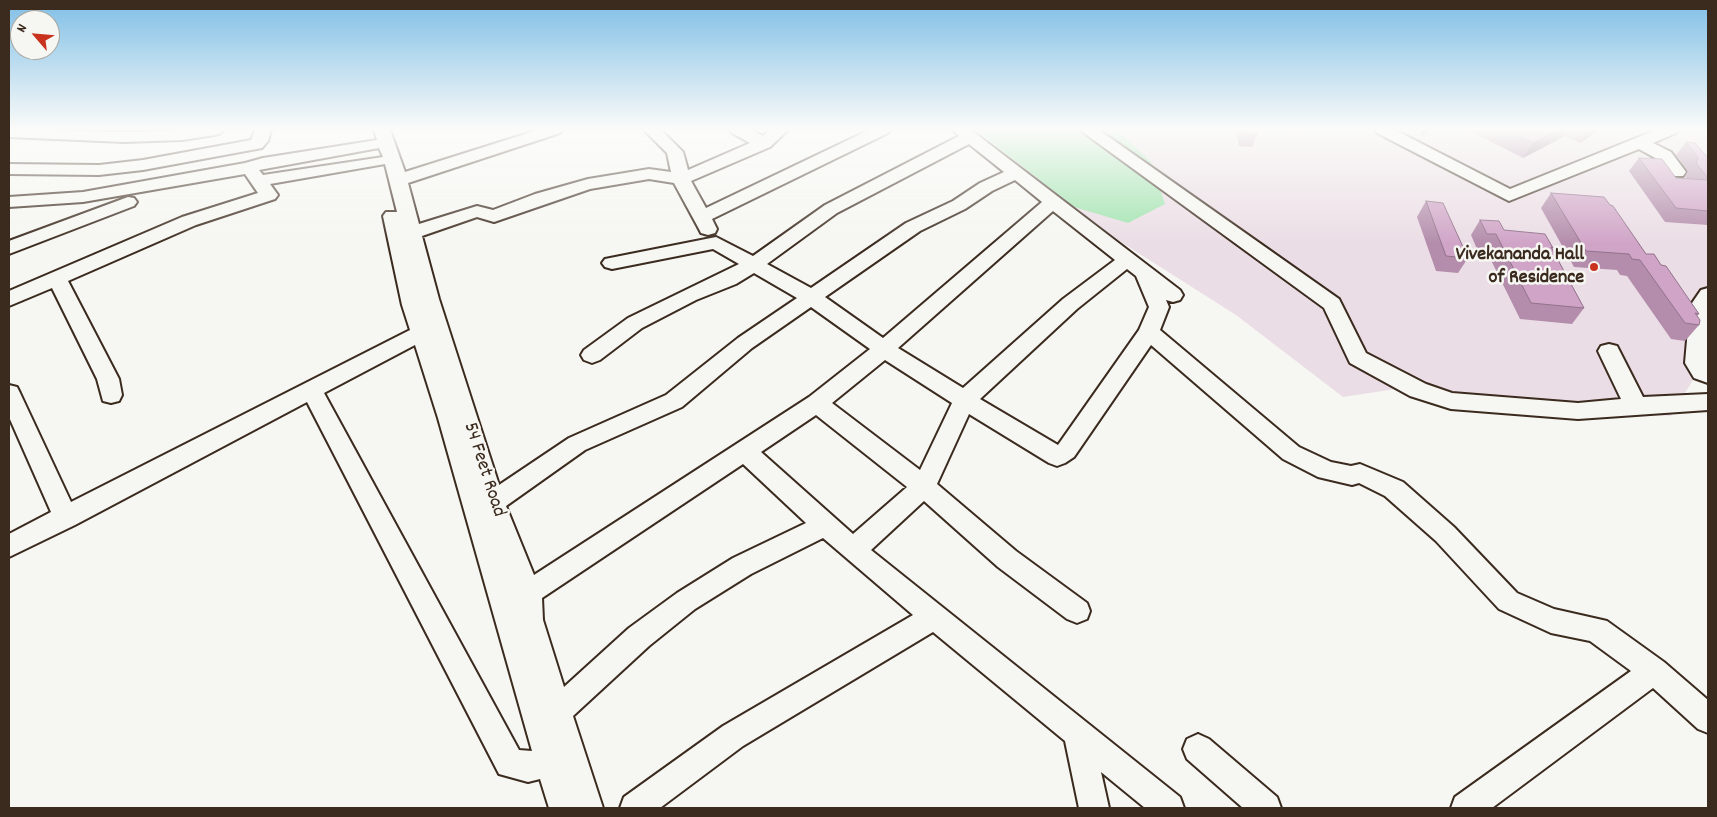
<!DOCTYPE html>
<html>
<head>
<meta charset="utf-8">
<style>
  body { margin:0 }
  #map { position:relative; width:1717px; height:817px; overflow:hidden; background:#f6f6f2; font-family:Dekko,sans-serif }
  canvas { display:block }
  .frame { position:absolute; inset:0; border:10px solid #3b2a1e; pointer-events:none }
  .north { position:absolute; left:10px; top:10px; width:50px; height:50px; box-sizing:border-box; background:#f6f6f2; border:1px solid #aba49d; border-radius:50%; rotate:297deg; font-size:14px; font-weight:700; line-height:20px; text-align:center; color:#3b2a1e }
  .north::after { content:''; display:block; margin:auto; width:18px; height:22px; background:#c8321e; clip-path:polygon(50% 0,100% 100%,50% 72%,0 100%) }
</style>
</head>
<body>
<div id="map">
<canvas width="1717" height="817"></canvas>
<div class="frame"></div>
<div class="north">N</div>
</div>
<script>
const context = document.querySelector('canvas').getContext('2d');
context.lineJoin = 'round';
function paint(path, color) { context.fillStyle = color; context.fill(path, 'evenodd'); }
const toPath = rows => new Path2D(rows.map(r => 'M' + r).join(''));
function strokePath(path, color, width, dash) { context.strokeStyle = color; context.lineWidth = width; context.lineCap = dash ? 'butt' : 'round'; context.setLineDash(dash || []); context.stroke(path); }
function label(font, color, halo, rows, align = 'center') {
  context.font = font + ' Dekko,sans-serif'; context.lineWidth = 5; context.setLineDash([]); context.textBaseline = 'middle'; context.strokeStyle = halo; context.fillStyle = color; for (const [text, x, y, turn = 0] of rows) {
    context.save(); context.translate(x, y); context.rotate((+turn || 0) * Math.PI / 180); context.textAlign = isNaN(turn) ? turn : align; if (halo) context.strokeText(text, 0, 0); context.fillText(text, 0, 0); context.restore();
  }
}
paint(toPath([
  [976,130,1708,130,1708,292,1702,298,1699,370,1671,416,1575,410,1402,388,1343,397,1236,315,1110,235]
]), '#ebdde5');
paint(toPath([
  [976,130,1117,130,1151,162,1165,204,1128,223,1074,207]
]), '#a0e3ae');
strokePath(toPath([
  [1423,133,1427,130]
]), '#678d95', 4.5);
const minor = toPath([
  [9,130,124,132,223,130,221,133,215,135,182,140,124,142,9,137,9,130],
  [255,130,271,130,268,141,262,148,143,170,99,175,9,174,9,164,99,165,143,160,251,140,255,130],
  [374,130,390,130,405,172,538,130,562,130,560,133,408,183,419,224,477,206,493,210,535,194,588,179,649,169,671,172,667,153,644,130,661,130,683,152,688,170,750,143,732,133,730,130,751,130,763,136,770,130,788,130,770,147,691,181,706,208,869,130,890,130,888,133,712,219,717,229,715,233,708,235,701,233,699,229,674,183,649,179,590,189,494,222,477,217,422,236,439,299,499,485,569,438,666,395,738,338,797,298,754,273,736,284,696,300,642,328,600,360,592,363,584,360,581,355,584,350,628,318,739,264,713,249,612,269,605,267,602,263,605,259,716,237,753,256,825,205,959,136,953,130,971,130,1180,290,1183,295,1180,300,1173,302,1166,300,1169,307,1160,330,1299,447,1331,462,1351,466,1360,464,1403,482,1454,527,1517,593,1554,609,1607,621,1664,662,1708,700,1708,733,1698,729,1653,688,1492,808,1451,808,1455,797,1631,671,1590,641,1551,633,1499,609,1436,541,1385,496,1359,483,1352,485,1318,477,1283,459,1151,345,1074,457,1065,463,1057,466,1049,463,969,414,937,484,1016,551,1087,603,1090,611,1087,619,1077,623,1067,619,998,567,924,501,871,550,1180,797,1184,808,1145,808,1101,772,1109,808,1079,808,1065,741,933,632,743,746,660,808,620,808,624,797,723,726,913,615,823,538,751,574,695,609,649,646,573,716,603,808,549,808,540,779,528,782,499,774,307,402,75,525,9,557,9,534,51,512,9,417,9,385,17,387,20,393,71,502,410,330,402,305,383,216,386,212,397,212,385,164,270,184,278,195,275,199,196,225,68,281,119,379,122,395,119,401,111,403,103,401,97,379,52,288,9,306,9,291,182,217,258,193,245,174,83,202,9,207,9,197,83,192,245,163,263,158,377,140,374,130],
  [969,144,1004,172,980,183,953,201,906,223,811,288,767,264,837,213,969,144],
  [379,148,383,157,263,175,259,170,379,148],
  [1015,180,1042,202,883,338,825,297,920,231,965,209,992,191,1015,180],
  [1053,211,1115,260,1063,299,963,388,898,348,1053,211],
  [1127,269,1136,276,1149,307,1139,330,1058,445,980,399,1077,309,1127,269],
  [811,307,870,349,809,397,534,575,506,506,585,450,682,407,752,348,811,307],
  [415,345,438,418,532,751,519,750,324,393,415,345],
  [885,360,952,403,920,470,832,403,885,360],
  [816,415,907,487,853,534,761,452,816,415],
  [743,464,806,523,733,558,677,593,629,628,564,687,543,620,542,598,743,464],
  [1080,130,1099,130,1339,299,1366,353,1426,384,1452,393,1578,403,1621,399,1598,351,1601,346,1609,344,1617,346,1643,397,1708,394,1708,410,1578,419,1451,409,1410,396,1350,363,1324,308,1080,130],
  [1375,130,1395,130,1510,189,1656,130,1678,130,1676,133,1653,143,1671,152,1686,172,1683,176,1671,176,1659,160,1639,149,1509,201,1377,133,1375,130],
  [128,197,134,198,137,202,134,206,9,254,9,241,128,197],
  [1708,288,1707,362,1708,383,1694,378,1685,363,1690,306,1701,290,1708,288],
  [1198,734,1209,739,1277,797,1281,808,1243,808,1187,759,1183,749,1187,739,1198,734]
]);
strokePath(minor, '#3b2a1e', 4);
paint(minor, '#f6f6f2');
paint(toPath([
  [1236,130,1255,130,1257,135,1252,147,1239,146],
  [1279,130,1302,130,1301,132],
  [1468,130,1599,130,1580,143,1565,136,1523,158],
  [1686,142,1708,158,1708,225,1665,222,1629,171,1639,158,1676,178,1687,179,1685,176,1688,171,1676,155],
  [1551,193,1610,205,1646,254,1661,265,1699,314,1697,316,1699,325,1685,341,1671,339,1627,276,1620,275,1617,270,1574,267,1541,208],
  [1426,201,1468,258,1458,273,1436,271,1417,217],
  [1480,220,1504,230,1553,248,1552,249,1584,308,1572,324,1520,319,1486,250,1477,249,1471,235]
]), '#b38dab');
paint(toPath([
  [1557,130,1569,130,1565,136,1523,158,1533,143],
  [1589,130,1599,130,1580,143]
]), '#92738b');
const building = toPath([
  [1242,130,1255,130,1257,135,1243,134,1242,130],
  [1507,130,1557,130,1533,143,1507,130],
  [1686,142,1695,143,1708,158,1708,178,1696,163,1698,158,1686,142],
  [1639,158,1662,159,1676,178,1708,180,1708,211,1676,208,1639,158],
  [1551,193,1604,197,1610,205,1613,206,1646,254,1654,254,1661,265,1666,266,1699,314,1695,313,1700,320,1699,325,1685,323,1640,260,1632,259,1629,254,1586,251,1551,193],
  [1426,201,1443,203,1468,258,1446,256,1426,201],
  [1480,220,1499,221,1504,230,1545,234,1553,248,1551,247,1584,308,1531,303,1496,234,1487,234,1480,220]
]);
paint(building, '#d0a4c7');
strokePath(building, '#92738b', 1);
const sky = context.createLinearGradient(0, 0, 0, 244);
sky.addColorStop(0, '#80bfe6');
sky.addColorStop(0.53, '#fbfbf9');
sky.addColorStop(1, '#fbfbf900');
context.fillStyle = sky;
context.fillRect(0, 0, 1717, 244);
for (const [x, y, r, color] of [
  [1594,267,5,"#c8321e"]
]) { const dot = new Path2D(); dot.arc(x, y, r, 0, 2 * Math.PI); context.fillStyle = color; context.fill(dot); strokePath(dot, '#f6f6f2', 2); }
label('bold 20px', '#3b2a1e', '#f6f6f2', [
  ["Vivekananda Hall",1584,256],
  ["of Residence",1584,279]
], 'right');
label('20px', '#3b2a1e', '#f6f6f2', [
  ["54 Feet Road",483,470,72]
]);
</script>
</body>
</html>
